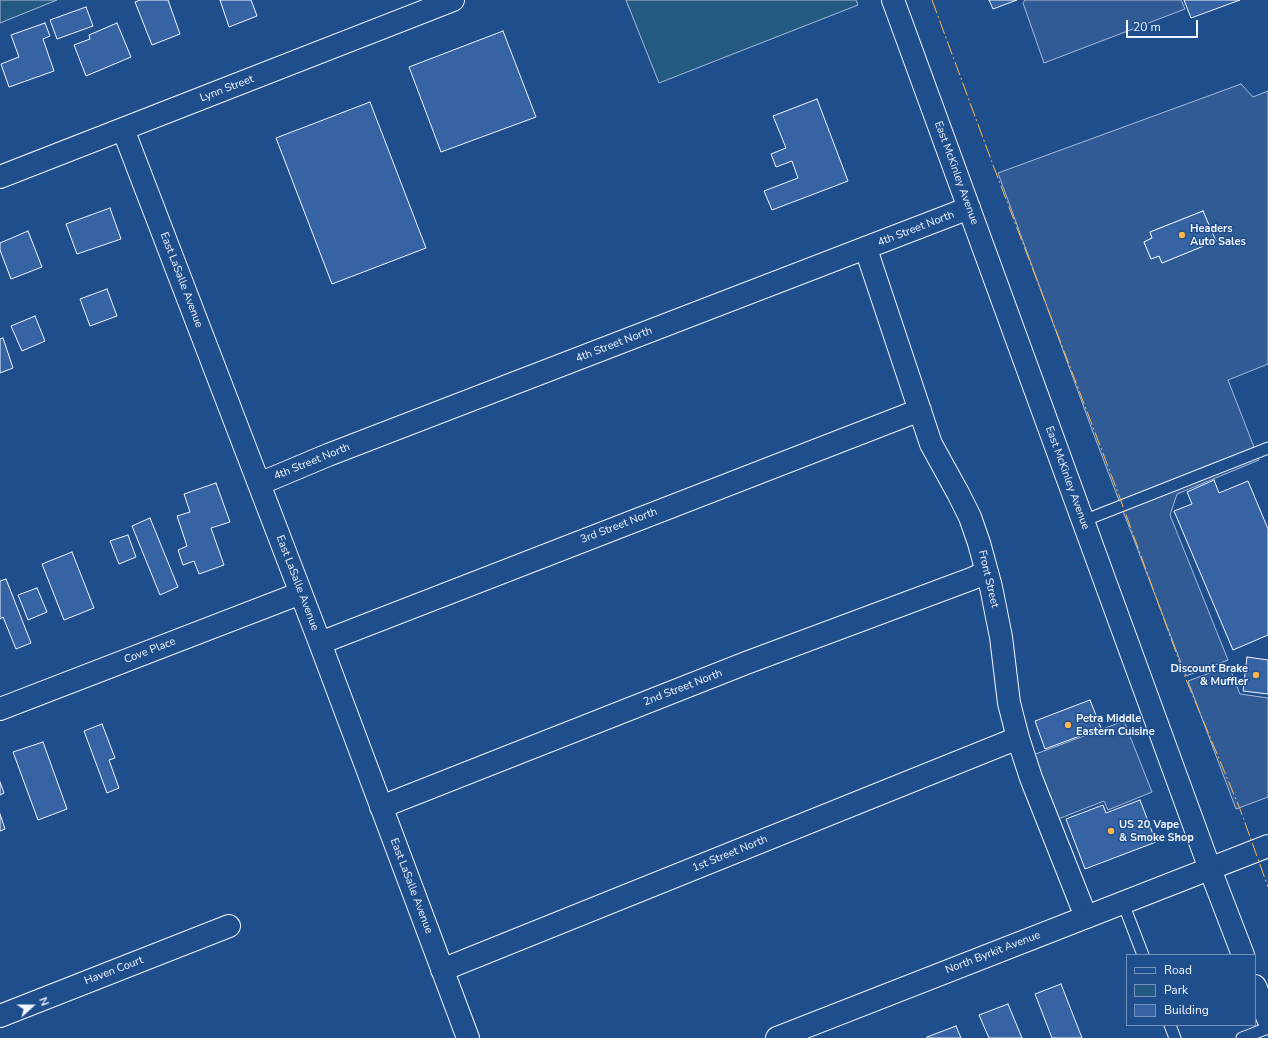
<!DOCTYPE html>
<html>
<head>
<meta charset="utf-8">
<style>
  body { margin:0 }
  #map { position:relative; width:1268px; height:1038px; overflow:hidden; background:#1f4e8c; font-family:"Nunito Sans",sans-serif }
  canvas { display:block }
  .legend { position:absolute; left:1126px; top:954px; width:130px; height:72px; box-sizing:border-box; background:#1f4e8c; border:1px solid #7391ba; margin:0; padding:5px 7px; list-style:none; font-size:12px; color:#f2f6ff }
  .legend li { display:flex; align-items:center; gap:8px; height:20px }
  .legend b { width:20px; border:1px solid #7391ba }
  .north { position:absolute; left:12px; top:986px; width:40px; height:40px; -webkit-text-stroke:3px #1f4e8c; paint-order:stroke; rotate:69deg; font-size:11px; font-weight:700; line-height:16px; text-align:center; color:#f2f6ff }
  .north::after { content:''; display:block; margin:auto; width:14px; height:18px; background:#f2f6ff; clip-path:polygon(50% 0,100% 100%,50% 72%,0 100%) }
  .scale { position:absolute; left:1126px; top:20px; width:72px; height:18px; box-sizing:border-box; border:2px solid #f2f6ff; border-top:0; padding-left:5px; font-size:12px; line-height:14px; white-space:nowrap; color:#f2f6ff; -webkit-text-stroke:3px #1f4e8c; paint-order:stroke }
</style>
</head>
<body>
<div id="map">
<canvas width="1268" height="1038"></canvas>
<ul class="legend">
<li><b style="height:5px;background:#1f4e8c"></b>Road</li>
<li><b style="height:11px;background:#245a82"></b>Park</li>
<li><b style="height:11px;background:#3563a3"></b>Building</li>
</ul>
<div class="north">N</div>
<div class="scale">20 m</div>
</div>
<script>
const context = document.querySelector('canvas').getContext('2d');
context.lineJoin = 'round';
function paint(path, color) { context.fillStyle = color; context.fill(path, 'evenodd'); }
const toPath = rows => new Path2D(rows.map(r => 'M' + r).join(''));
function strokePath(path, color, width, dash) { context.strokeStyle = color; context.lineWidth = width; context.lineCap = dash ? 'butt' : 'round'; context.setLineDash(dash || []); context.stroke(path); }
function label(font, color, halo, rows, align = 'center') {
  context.font = font + ' "Nunito Sans",sans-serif'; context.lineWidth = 3; context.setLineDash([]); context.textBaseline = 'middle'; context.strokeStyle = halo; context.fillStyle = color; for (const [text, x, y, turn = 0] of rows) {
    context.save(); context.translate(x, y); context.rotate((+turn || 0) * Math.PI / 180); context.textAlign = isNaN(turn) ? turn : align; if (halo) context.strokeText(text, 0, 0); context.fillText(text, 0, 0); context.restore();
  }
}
const green = toPath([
  [0,0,57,0,0,23,0,0],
  [626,0,856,0,858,5,659,83,626,0]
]);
paint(green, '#245a82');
strokePath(green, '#a8bbd7', 1);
const parking = toPath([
  [1025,0,1181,0,1185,9,1044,63,1023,3,1025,0],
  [1241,84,1253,97,1268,91,1268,364,1228,380,1259,460,1177,494,1170,515,1228,660,1186,676,1094,435,998,173,1241,84],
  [1203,211,1215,241,1162,263,1159,256,1151,259,1144,242,1152,238,1150,232,1203,211],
  [1229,666,1240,694,1268,698,1268,797,1236,809,1188,681,1229,666],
  [1124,721,1152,792,1108,810,1104,801,1058,819,1033,755,1124,721]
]);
paint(parking, '#305b95');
strokePath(parking, '#a8bbd7', 1);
const building = toPath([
  [140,0,168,0,180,34,152,45,135,2,140,0],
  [220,0,251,0,257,16,229,27,220,0],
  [989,0,1017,0,993,9,989,0],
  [1184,0,1240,0,1191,18,1184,0],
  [86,7,93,26,57,39,50,20,86,7],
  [45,23,50,36,43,39,54,71,9,87,1,64,19,57,11,35,45,23],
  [117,23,131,57,86,76,74,45,90,39,89,35,117,23],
  [503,31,536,117,441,152,409,67,503,31],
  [817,99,848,181,772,210,764,191,798,178,792,161,776,167,771,154,786,148,773,116,817,99],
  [370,102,426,248,332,284,276,138,370,102],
  [110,208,121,239,77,254,66,224,110,208],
  [1203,211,1216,241,1162,263,1159,256,1151,259,1144,242,1152,238,1150,232,1203,211],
  [28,231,42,267,11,279,0,250,0,243,28,231],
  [107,289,117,316,90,326,80,299,107,289],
  [35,316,45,341,22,351,11,326,35,316],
  [3,338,13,368,0,373,0,339,3,338],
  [1214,480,1219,493,1248,481,1268,529,1268,635,1233,650,1174,511,1192,504,1187,492,1214,480],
  [216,483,230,522,211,528,224,565,199,574,194,561,183,565,178,550,187,546,177,516,190,512,184,494,216,483],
  [150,518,178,587,160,595,132,526,150,518],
  [128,535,136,557,119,564,110,541,128,535],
  [72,552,94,608,64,620,42,564,72,552],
  [6,579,31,643,16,649,3,617,0,619,0,581,6,579],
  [37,588,47,612,28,620,18,595,37,588],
  [1247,657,1268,660,1268,694,1243,691,1247,657],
  [1090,700,1101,728,1045,749,1035,721,1090,700],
  [102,724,115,758,109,760,119,788,107,793,84,731,102,724],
  [43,742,67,809,38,820,13,752,43,742],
  [0,782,4,793,0,795,0,782],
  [1140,800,1156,842,1085,869,1066,819,1103,805,1106,813,1140,800],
  [0,814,5,829,0,831,0,814],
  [1061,984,1082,1038,1052,1038,1035,994,1061,984],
  [1008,1004,1022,1038,989,1038,979,1015,1008,1004],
  [956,1026,961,1038,927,1038,927,1037,956,1026]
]);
paint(building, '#3563a3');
strokePath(building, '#f2f6ff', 1);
const lane = toPath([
  [1083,521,1268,448],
  [1123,903,1143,955],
  [1170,1025,1175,1038],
  [1242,1038,1268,1028]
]);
const street = toPath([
  [123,129,320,643,468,1038],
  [0,177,453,0],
  [866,249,931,444,958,493,970,517,979,543,991,587,1001,637,1009,703,1018,738,1031,778,1086,917],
  [259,484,328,455,969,208],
  [320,643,920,410],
  [0,709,301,593],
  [381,807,746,663,971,579,987,572],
  [442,970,1018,738],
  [0,1016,229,926]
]);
const secondary = toPath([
  [777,1038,1268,846]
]);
const primary = toPath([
  [893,0,1210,869,1243,955],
  [1255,986,1268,1019]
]);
strokePath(lane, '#f2f6ff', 13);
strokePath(street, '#f2f6ff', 24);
strokePath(secondary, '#f2f6ff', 24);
strokePath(primary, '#f2f6ff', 24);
strokePath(lane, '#1f4e8c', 11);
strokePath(street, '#1f4e8c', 22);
strokePath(secondary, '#1f4e8c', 22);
strokePath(primary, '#1f4e8c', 22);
strokePath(toPath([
  [932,0,996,173,1117,490,1185,677,1240,809,1268,887]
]), '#ffb74d', 1, [14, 3, 2, 3]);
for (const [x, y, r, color] of [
  [1182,235,4,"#ffb74d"],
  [1256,675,4,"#ffb74d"],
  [1068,725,4,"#ffb74d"],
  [1111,831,4,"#ffb74d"]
]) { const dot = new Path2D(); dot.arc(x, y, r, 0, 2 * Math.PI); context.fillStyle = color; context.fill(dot); strokePath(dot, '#1f4e8c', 1.5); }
label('11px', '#f2f6ff', '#1f4e8c', [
  ["Lynn Street",227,89,-21],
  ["East McKinley Avenue",956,173,70],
  ["4th Street North",916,229,-21],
  ["East LaSalle Avenue",181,280,69],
  ["4th Street North",614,345,-21],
  ["4th Street North",312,462,-22],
  ["East McKinley Avenue",1067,478,70],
  ["3rd Street North",619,526,-21],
  ["Front Street",988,579,77],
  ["East LaSalle Avenue",297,583,69],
  ["Cove Place",150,651,-21],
  ["2nd Street North",683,688,-21],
  ["1st Street North",730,854,-22],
  ["East LaSalle Avenue",411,886,69],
  ["North Byrkit Avenue",993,953,-21],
  ["Haven Court",114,971,-21]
]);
label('bold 11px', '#f2f6ff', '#1f4e8c', [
  ["Headers",1190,229],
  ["Auto Sales",1190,242],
  ["Discount Brake",1248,669,"right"],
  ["& Muffler",1248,682,"right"],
  ["Petra Middle",1076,719],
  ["Eastern Cuisine",1076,732],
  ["US 20 Vape",1119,825],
  ["& Smoke Shop",1119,838]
], 'left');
</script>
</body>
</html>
